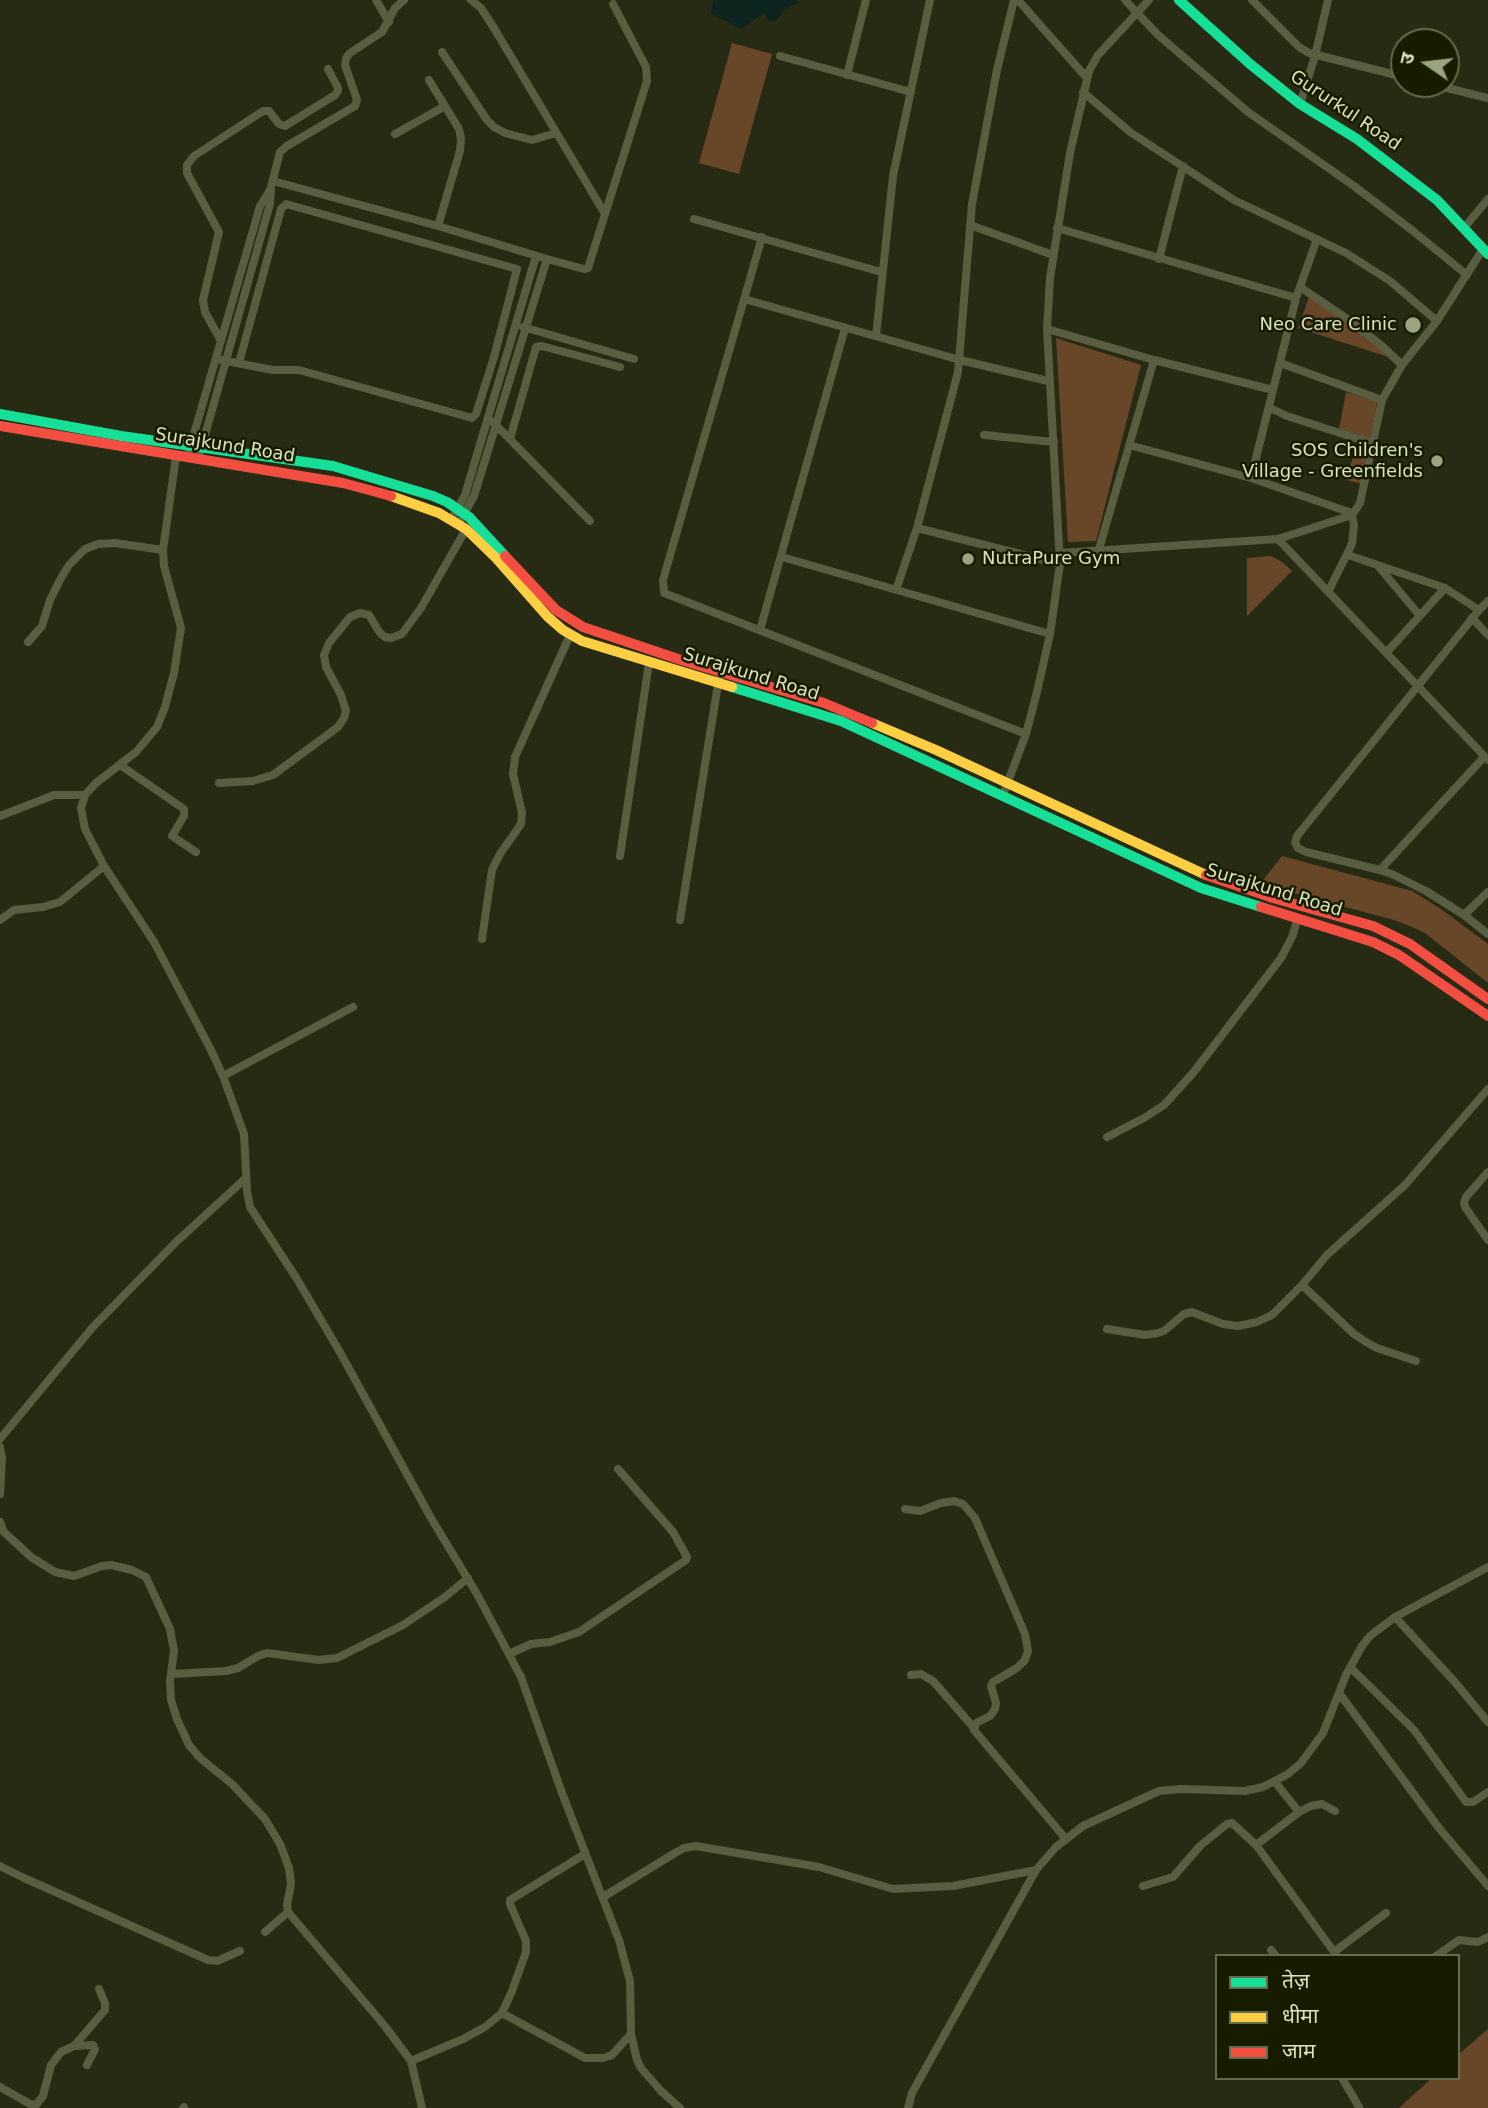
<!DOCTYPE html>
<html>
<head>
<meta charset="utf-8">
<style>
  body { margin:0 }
  #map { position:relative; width:1488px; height:2108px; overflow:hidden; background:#282b13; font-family:"DejaVu Sans","Noto Sans Devanagari",sans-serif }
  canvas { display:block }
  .legend { position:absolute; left:1215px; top:1954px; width:245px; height:126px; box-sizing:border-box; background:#171b00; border:2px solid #656b4b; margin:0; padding:9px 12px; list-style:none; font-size:21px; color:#dbe3bc }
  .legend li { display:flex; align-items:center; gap:14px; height:35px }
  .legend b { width:35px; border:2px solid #656b4b }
  .north { position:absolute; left:1390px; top:28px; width:70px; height:70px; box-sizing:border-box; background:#171b00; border:2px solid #656b4b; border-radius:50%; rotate:284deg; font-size:19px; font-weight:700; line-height:28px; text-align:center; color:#dbe3bc }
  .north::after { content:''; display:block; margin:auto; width:24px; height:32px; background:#9ca381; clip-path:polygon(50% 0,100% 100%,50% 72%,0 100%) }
</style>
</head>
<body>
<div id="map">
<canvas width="1488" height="2108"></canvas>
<ul class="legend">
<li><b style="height:9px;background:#16e098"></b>तेज़</li>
<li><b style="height:9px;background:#ffcf43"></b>धीमा</li>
<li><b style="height:9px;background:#f24e42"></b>जाम</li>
</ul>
<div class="north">उ</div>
</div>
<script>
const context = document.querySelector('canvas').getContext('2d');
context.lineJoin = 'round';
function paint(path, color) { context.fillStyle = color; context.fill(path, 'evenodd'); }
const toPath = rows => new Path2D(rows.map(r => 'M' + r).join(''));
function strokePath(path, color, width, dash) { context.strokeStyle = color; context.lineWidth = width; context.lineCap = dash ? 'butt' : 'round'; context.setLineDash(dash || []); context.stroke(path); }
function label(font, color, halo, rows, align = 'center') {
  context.font = font + ' "DejaVu Sans",sans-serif'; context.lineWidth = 5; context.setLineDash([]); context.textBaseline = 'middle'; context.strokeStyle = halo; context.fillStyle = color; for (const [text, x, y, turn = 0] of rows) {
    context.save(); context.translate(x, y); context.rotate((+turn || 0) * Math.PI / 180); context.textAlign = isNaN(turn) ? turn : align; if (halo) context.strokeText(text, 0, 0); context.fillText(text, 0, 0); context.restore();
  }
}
paint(toPath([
  [732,43,772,54,739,174,699,163],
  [1311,292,1398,360,1298,328],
  [1056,338,1141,365,1096,541,1068,542],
  [1346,392,1377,402,1362,484,1346,480,1360,435,1339,429],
  [1271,556,1282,562,1292,571,1247,616,1247,558],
  [1282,856,1412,891,1441,909,1488,944,1488,983,1425,933,1410,926,1394,920,1260,884],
  [1488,2029,1488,2108,1399,2108,1432,2078,1458,2078,1458,2055]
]), '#684729');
paint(toPath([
  [713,0,797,0,798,3,782,11,781,16,775,21,767,19,765,12,741,29,711,14]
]), '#0c241d');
strokePath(toPath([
  [376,0,389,22],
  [471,0,481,8,494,28,605,214],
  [1018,0,1086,77],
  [1125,0,1158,35,1248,112,1354,186,1413,231,1467,275],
  [1252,0,1299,47,1309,53,1404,77],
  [442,52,487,120,494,127,505,133,532,140,556,133],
  [780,56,911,92],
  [847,75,866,0],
  [429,80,459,129,461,139,460,151,438,226],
  [1431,84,1488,98],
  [1083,92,1130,132,1234,200,1346,253,1390,281,1437,321],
  [1300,104,1315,56,1328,0],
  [395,134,445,106],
  [273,181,438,226,547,259,584,269,588,268,647,81,646,67,613,4],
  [694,219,881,272],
  [970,225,1053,255],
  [1057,228,1296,298],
  [1464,228,1488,199],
  [762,237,663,580,664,593,1026,734],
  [1159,259,1183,166],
  [1300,287,1349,320,1382,346,1402,365],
  [744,299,960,360,1048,381],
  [523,327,634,359],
  [1047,329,1154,360,1273,390],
  [876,336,893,176,930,0],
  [221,341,205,312,203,300,219,232,187,173,187,165,194,156,263,111,269,111,279,124,285,126,335,95,338,91,338,88,328,69],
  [216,359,273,370,299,370,472,418,476,414,494,357,517,269,286,204,281,209,239,363],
  [1280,363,1382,400],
  [1270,408,1287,416,1374,444],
  [493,422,590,521],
  [984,435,1054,442],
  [510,439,536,347,542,346,620,367],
  [1129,445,1251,478,1349,512,1352,515,1354,525,1352,544,1329,590],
  [189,451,260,206,270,190],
  [176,456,163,550,164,566,181,628,174,673,165,707,157,727,136,752,96,783,85,795,81,808,85,829,104,866,154,942,210,1048,223,1076,244,1134,247,1191,250,1207,297,1279,341,1354,431,1518,477,1594,521,1677,562,1793,619,1940,630,1981,631,2034,637,2060,641,2068,661,2091,680,2108],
  [198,460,270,204,271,187,280,152,287,146,355,106,357,100,345,65,346,58,350,53,382,32,395,8,404,0],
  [1251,478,1296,298,1317,239],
  [462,518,474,496,547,259],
  [451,520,465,495,536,256],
  [917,528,1060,564],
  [1278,539,1488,760],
  [1099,549,1154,360],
  [1060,553,1278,539,1352,515,1360,503,1382,400,1402,365,1437,321,1483,249],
  [1348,555,1445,588,1479,610],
  [782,557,1050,634],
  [1379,567,1420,616],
  [896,590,917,528,958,372,972,204,997,70,1014,0],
  [1488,601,1479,610,1297,836,1295,843,1298,848,1306,852,1380,870,1394,875,1426,891,1464,915,1488,934],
  [1472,618,1488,635],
  [760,630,845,328],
  [28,642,42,626,50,600,61,578,69,565,85,549,98,544,115,543,163,550],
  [1387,652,1445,588],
  [120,765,184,809,184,816,172,836,196,852],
  [219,783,253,781,273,775,338,727,344,718,346,711,341,695,326,667,324,655,329,643,350,617,360,613,369,615,380,633,385,637,391,638,402,634,421,608,466,529],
  [1003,795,1026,734,1037,692,1050,634,1060,564,1047,329,1050,278,1070,153,1089,71,1098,55,1149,0],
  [0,816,54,795,85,795],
  [620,856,649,663],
  [1380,870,1484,757],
  [1464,915,1488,892],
  [0,920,14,910,43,907,60,902,104,866],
  [680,920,719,678],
  [482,939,492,870,500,854,521,824,522,813,513,774,515,757,570,635],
  [223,1076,353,1007],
  [1107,1137,1144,1118,1164,1105,1193,1073,1281,958,1292,937,1298,918],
  [1488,1172,1466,1197,1464,1203,1465,1207,1488,1240],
  [1302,1285,1354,1334,1366,1342,1377,1348,1416,1361],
  [1107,1329,1145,1335,1158,1333,1164,1331,1184,1314,1192,1312,1223,1324,1238,1326,1257,1322,1272,1315,1302,1285,1327,1255,1405,1185,1488,1089],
  [0,1439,92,1328,176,1242,246,1178],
  [0,1447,2,1458,0,1494],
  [905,1509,920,1511,941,1503,954,1501,963,1504,975,1518,1025,1634,1028,1651,1025,1660,1017,1668,993,1682,991,1686,996,1703,995,1709,990,1716,976,1723,974,1730,1065,1838],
  [0,1522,4,1532,31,1557,55,1572,74,1576,102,1566,111,1565,132,1570,146,1577,170,1629,174,1651,170,1681,171,1700,177,1719,189,1745,200,1758,232,1784,265,1819,280,1844,289,1868,291,1884,287,1905,288,1912,384,2025,411,2061],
  [1395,1617,1454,1681,1488,1722],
  [509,1654,531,1644,550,1642,579,1632,686,1560,687,1557,673,1532,618,1469],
  [1350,1667,1414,1730,1466,1802,1473,1802,1488,1792],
  [172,1674,226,1671,238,1668,258,1656,267,1653,319,1660,337,1658,403,1625,445,1597,468,1578],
  [911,1675,921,1674,933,1681,974,1728],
  [1339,1693,1439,1828,1488,1886],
  [1275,1782,1299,1812],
  [1256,1845,1299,1812,1311,1806,1322,1804,1335,1811],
  [0,1866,24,1878,208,1960,217,1961,240,1951],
  [1143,1886,1173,1877,1200,1846,1227,1824,1232,1823,1256,1845,1337,1956],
  [603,1897,675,1853,684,1848,696,1846,819,1867,893,1889,953,1886,1036,1870],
  [265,1932,288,1912],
  [1271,1950,1276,1956],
  [1334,1952,1386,1913],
  [1436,1956,1459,1940,1478,1942,1488,1937],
  [502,2013,585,2058,603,2058,612,2055,631,2034],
  [74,2046,105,2010,105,2003,99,1989],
  [1342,2078,1359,2107],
  [0,2087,30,2104,36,2105,43,2096,51,2065,61,2052,74,2046,93,2045,95,2049,87,2065],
  [183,2108,184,2107],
  [422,2108,411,2061,463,2039,485,2027,502,2013,512,1991,526,1952,526,1941,510,1904,510,1900,585,1854],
  [908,2108,912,2093,1036,1870,1056,1847,1083,1826,1159,1791,1180,1789,1245,1791,1263,1787,1288,1774,1301,1763,1323,1733,1346,1675,1362,1646,1370,1636,1395,1617,1488,1567]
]), '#595d41', 8);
strokePath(toPath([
  [1179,0,1250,64,1300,104,1357,139,1437,200,1488,254],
  [0,414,121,436,333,466,433,496,447,502,469,517,505,556],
  [732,687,841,721,1201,888,1261,907]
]), '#16e098', 10);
strokePath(toPath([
  [391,496,439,513,466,529,496,558,548,617,563,630,582,641,732,687],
  [872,723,936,750,1206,875]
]), '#ffcf43', 10);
strokePath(toPath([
  [0,426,343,483,391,496],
  [505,556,556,610,583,627,681,660,824,703,872,723],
  [1206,875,1273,898,1373,926,1410,944,1488,999],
  [1261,907,1373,942,1399,955,1488,1016]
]), '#f24e42', 10);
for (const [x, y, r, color] of [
  [1413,325,9,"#9ca381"],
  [1437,461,7,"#9ca381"],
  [968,559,7,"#9ca381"]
]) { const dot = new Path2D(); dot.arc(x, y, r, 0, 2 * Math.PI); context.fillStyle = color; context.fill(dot); strokePath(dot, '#171b00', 2.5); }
label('18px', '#dbe3bc', '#171b00', [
  ["Gururkul Road",1345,111,34],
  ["Surajkund Road",225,446,9],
  ["Surajkund Road",751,675,17],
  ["Surajkund Road",1274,891,17]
]);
label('18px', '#dbe3bc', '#171b00', [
  ["Neo Care Clinic",1397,325],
  ["SOS Children's",1423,451],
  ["Village - Greenfields",1423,472],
  ["NutraPure Gym",982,559,"left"]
], 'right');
</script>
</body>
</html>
